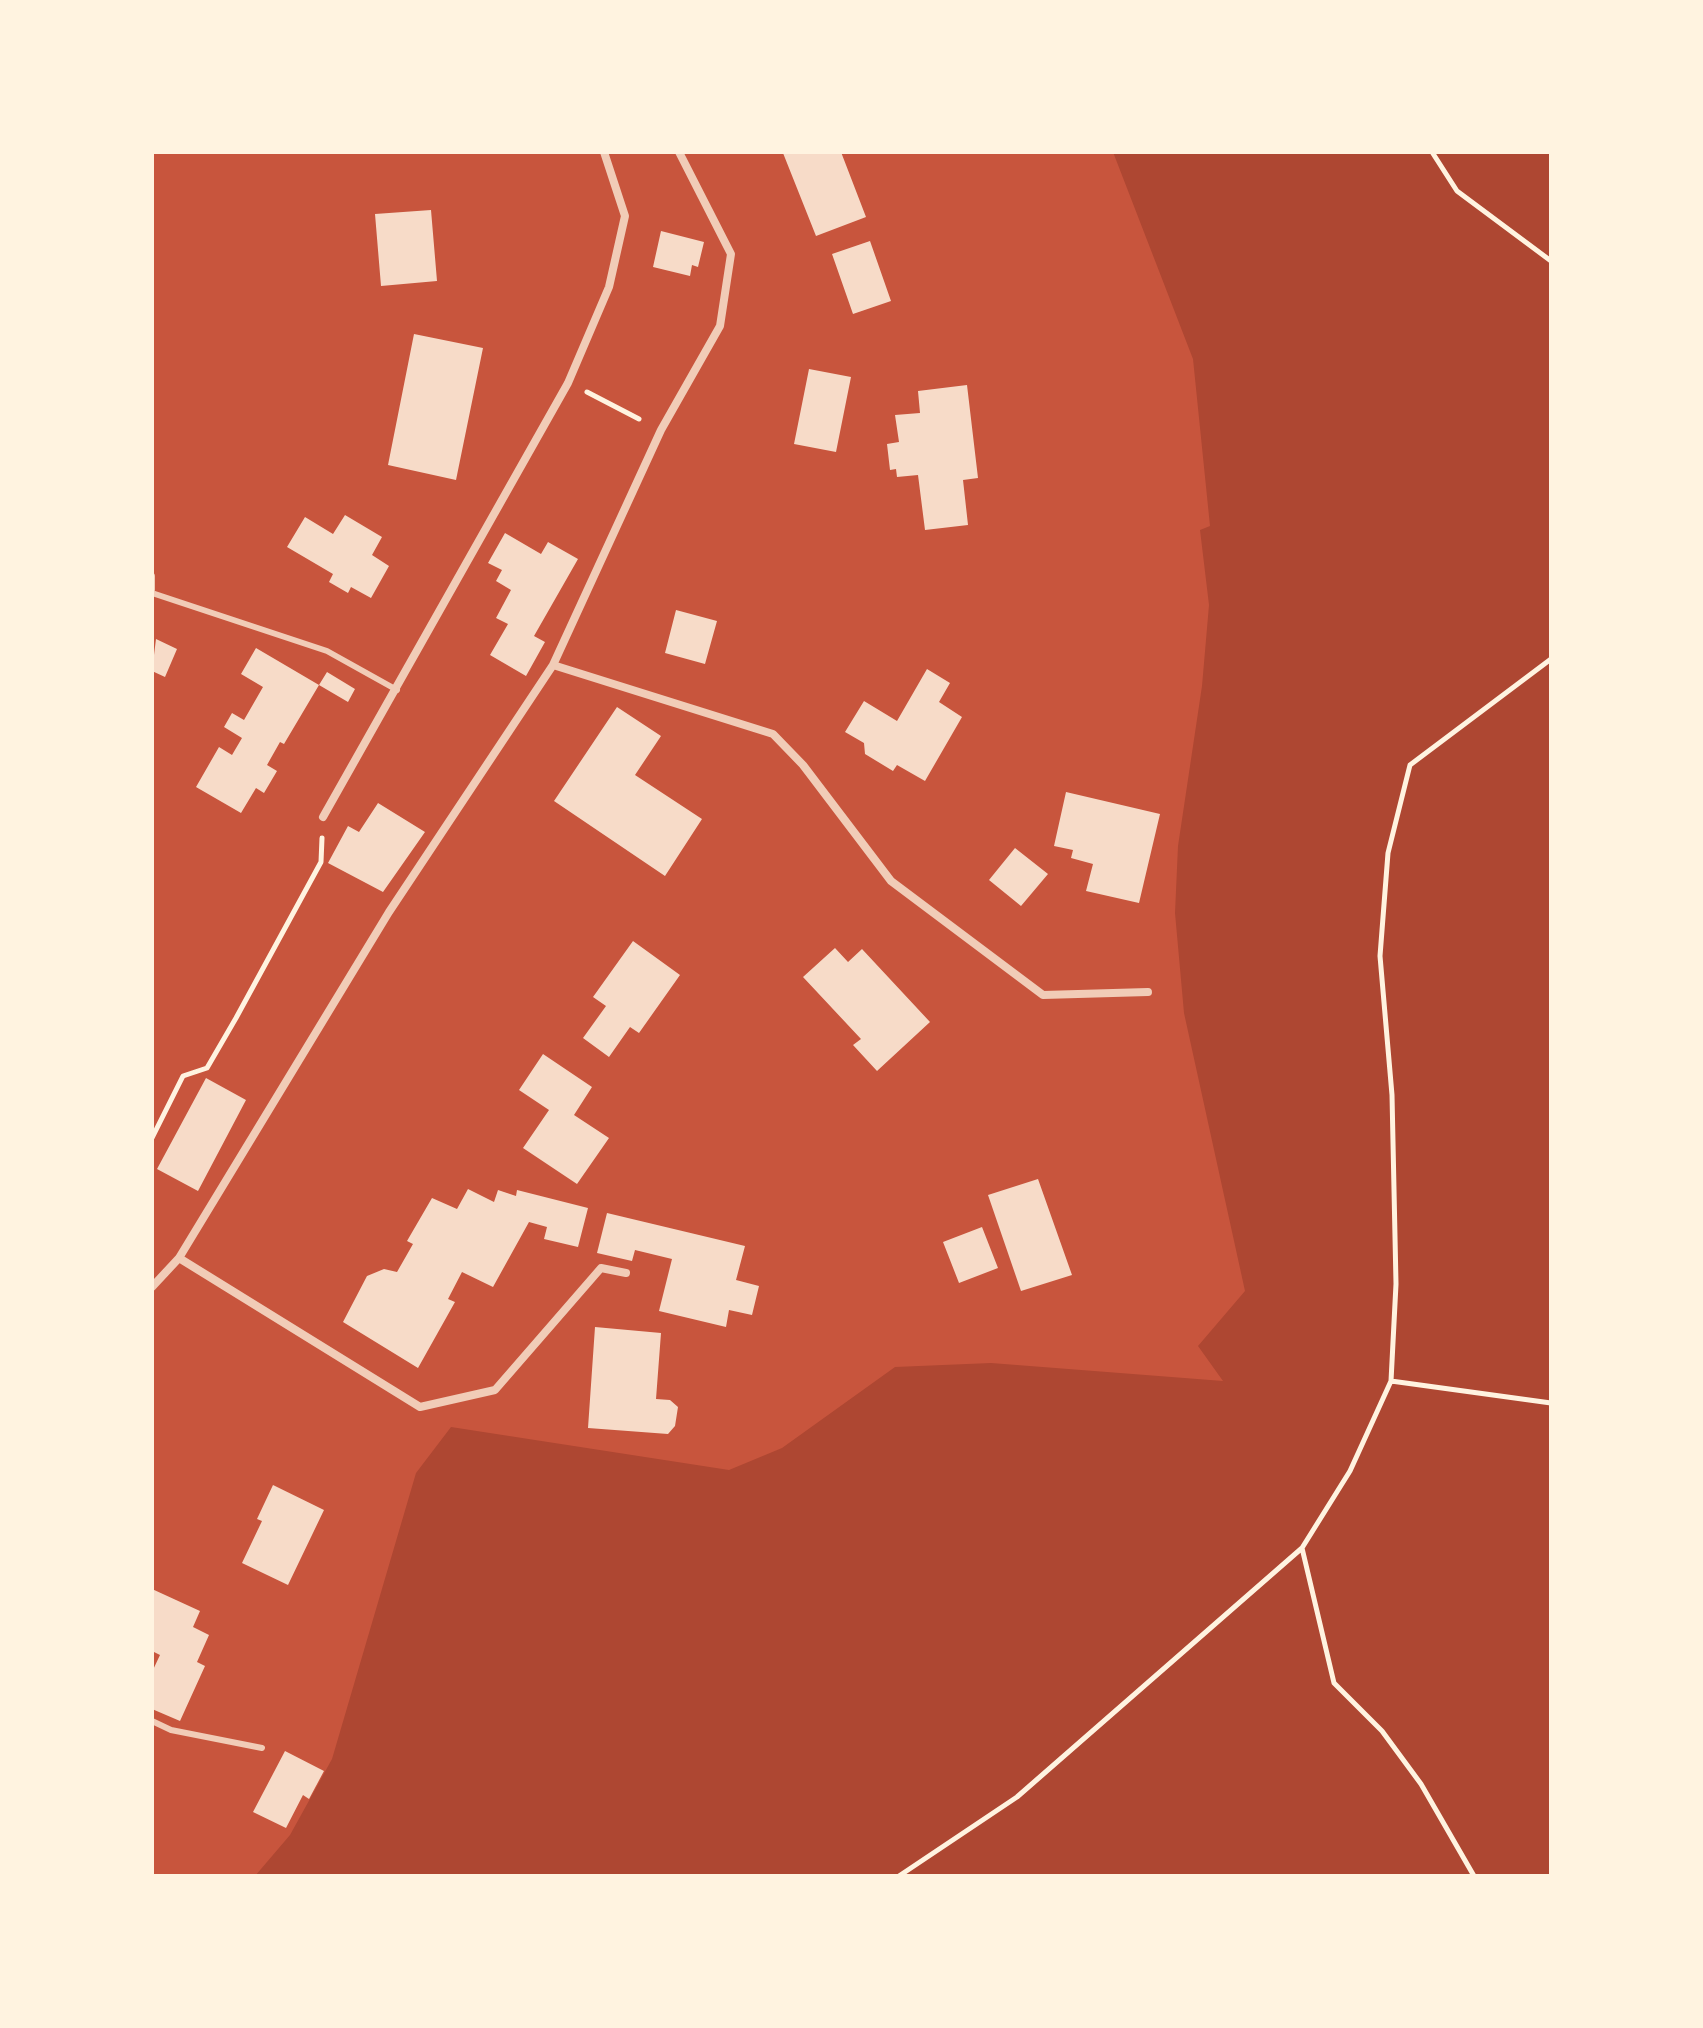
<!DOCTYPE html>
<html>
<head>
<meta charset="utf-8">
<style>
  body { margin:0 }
  #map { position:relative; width:1703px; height:2028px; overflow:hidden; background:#c8553d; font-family:"Fira Sans",sans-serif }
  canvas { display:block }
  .frame { position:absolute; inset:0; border:154px solid #fff3e0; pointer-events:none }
</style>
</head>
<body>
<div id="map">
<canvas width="1703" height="2028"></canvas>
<div class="frame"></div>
</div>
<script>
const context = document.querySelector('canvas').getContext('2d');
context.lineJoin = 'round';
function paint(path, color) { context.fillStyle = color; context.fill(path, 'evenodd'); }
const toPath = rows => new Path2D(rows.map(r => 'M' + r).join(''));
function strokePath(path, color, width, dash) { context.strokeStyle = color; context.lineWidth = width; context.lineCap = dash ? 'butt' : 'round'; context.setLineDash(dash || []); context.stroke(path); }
paint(toPath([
  [1113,152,1551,152,1551,1876,255,1876,290,1835,332,1759,416,1473,451,1427,729,1470,782,1448,895,1367,991,1363,1223,1381,1198,1346,1245,1291,1184,1013,1175,913,1178,846,1202,686,1209,605,1200,530,1210,526,1193,359]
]), '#ae4732');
paint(toPath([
  [786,152,841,152,866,217,816,236,783,153],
  [431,210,437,281,381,286,375,214],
  [661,231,704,242,698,267,692,265,690,276,653,267],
  [870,241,891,301,853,314,832,254],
  [414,334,483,348,456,480,388,465],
  [809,369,851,377,836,452,794,444],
  [967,385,978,478,963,480,968,525,925,530,918,475,897,477,896,469,890,470,887,444,899,442,895,415,920,413,918,391],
  [345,515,382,537,372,555,389,566,371,598,351,587,348,593,329,582,333,574,287,547,305,517,333,534],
  [505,533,541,554,548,542,578,559,534,636,545,642,526,676,490,655,508,624,496,618,511,590,496,581,502,570,488,563],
  [676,610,717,621,705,664,665,653],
  [156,639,177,649,165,677,152,671],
  [256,648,319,685,327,672,355,689,348,702,319,685,284,744,280,742,267,765,277,771,264,793,256,788,241,813,196,787,219,747,232,755,242,738,224,727,232,713,244,720,263,687,241,674],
  [927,669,950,683,939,702,962,717,925,781,897,765,893,771,865,754,864,743,845,732,864,701,897,721],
  [617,707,661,736,635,775,702,819,665,876,554,801],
  [1066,792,1160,814,1139,903,1086,891,1093,864,1071,858,1073,850,1054,846],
  [378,803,425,832,383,892,328,863,348,826,359,832],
  [1015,848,1048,874,1021,906,989,880],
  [633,941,680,975,639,1033,630,1027,609,1057,583,1038,606,1006,593,997],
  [835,948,848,962,862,949,930,1022,877,1071,853,1045,861,1039,803,977],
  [543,1054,592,1087,574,1115,609,1138,577,1184,523,1148,549,1110,519,1090],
  [206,1078,246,1100,198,1191,157,1169],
  [1038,1179,1072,1275,1021,1291,988,1195],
  [468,1189,494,1202,498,1190,516,1196,517,1190,588,1208,578,1247,544,1239,547,1227,529,1222,493,1287,462,1272,448,1299,455,1302,418,1368,343,1322,367,1276,384,1269,397,1272,413,1244,407,1241,432,1198,457,1209],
  [607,1213,745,1246,736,1280,759,1286,752,1315,729,1310,726,1327,659,1311,672,1259,635,1250,632,1261,597,1253],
  [982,1227,998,1268,959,1283,943,1242],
  [595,1327,661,1333,656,1399,670,1400,678,1407,675,1426,668,1434,588,1428],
  [273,1485,324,1510,288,1585,242,1563,262,1521,257,1519],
  [152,1589,200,1611,193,1627,209,1635,197,1662,205,1666,180,1721,152,1709,152,1672,160,1655,152,1651],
  [285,1751,324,1771,309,1799,303,1795,286,1828,253,1812]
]), '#f7dbc8');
strokePath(toPath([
  [1432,152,1457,191,1551,261],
  [587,392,639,419],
  [152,1138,183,1076,207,1068,236,1018,321,862,322,838],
  [1391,1381,1396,1284,1392,1095,1380,956,1388,853,1410,765,1551,659],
  [1302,1548,1334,1683,1382,1731,1421,1784,1474,1876],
  [899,1876,1017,1797,1302,1548,1350,1471,1391,1381,1551,1403]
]), '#fff3e0', 5);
strokePath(toPath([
  [152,576,152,590],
  [152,593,327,651,397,690],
  [152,1721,171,1730,262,1748]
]), '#f1ccb7', 6);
strokePath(toPath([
  [553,665,773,734,803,765,891,881,1043,995,1148,992],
  [323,817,568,383,609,287,625,216,604,152],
  [179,1258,420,1407,495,1390,601,1268,626,1273],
  [152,1287,179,1258,389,912,553,665,661,430,720,326,731,254,679,152]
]), '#f1ccb7', 8);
</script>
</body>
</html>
